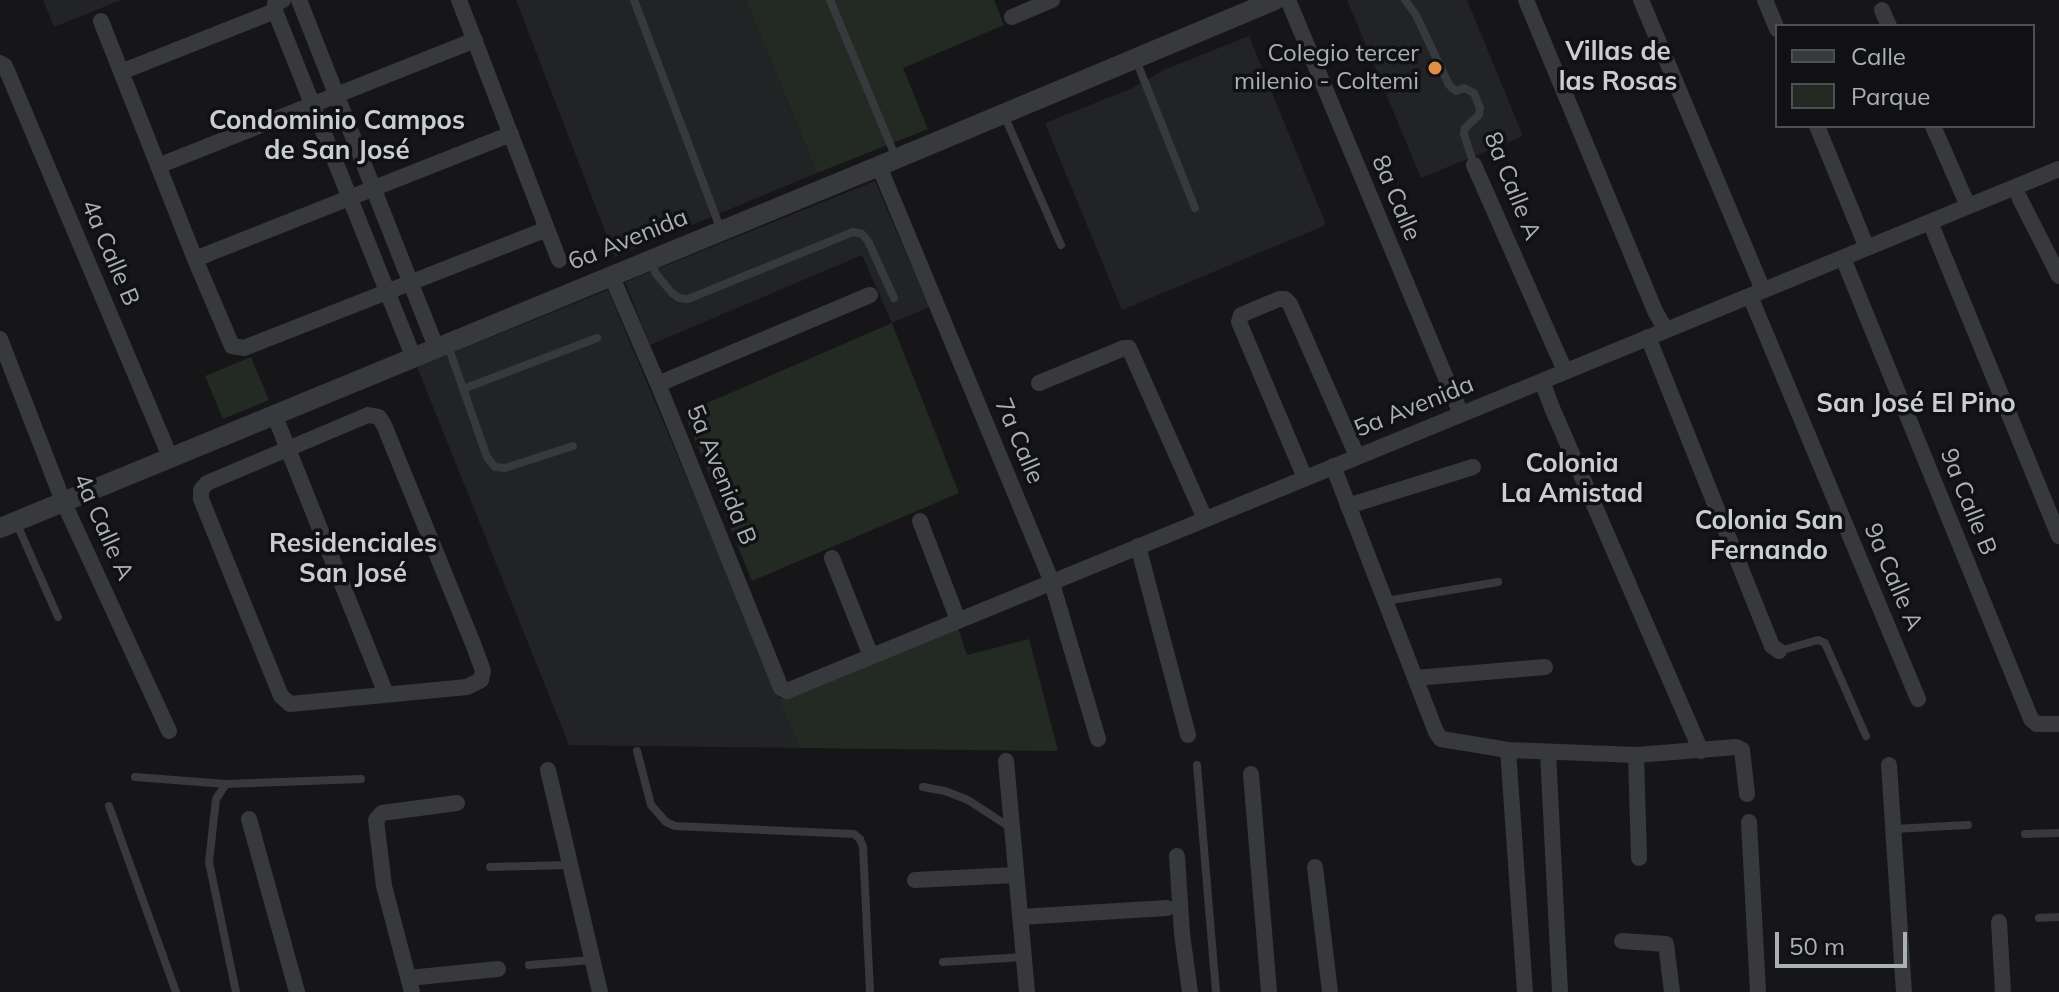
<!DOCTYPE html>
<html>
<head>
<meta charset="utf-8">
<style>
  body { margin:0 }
  #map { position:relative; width:2059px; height:992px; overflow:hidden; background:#161618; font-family:Mulish,sans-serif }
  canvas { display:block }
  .legend { position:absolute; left:1775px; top:24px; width:260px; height:104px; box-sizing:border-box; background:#111113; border:2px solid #4e5154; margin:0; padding:10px 14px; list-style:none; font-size:24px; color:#a9b0b6 }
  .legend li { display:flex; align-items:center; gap:16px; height:40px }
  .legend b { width:40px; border:2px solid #4e5154 }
  .scale { position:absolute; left:1775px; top:932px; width:132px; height:36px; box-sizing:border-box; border:4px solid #a9b0b6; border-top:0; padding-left:10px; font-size:24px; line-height:28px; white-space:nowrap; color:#a9b0b6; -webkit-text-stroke:6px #111113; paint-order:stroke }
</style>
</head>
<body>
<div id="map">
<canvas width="2059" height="992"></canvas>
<ul class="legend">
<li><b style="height:10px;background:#37393c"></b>Calle</li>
<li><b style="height:22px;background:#232a23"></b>Parque</li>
</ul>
<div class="scale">50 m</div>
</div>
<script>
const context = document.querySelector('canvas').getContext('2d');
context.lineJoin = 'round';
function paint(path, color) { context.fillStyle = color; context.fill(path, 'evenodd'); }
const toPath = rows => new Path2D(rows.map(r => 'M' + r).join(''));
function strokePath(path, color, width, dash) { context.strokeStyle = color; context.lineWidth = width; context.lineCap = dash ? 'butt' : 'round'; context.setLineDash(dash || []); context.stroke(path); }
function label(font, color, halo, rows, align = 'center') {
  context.font = font + ' Mulish,sans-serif'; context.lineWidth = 7; context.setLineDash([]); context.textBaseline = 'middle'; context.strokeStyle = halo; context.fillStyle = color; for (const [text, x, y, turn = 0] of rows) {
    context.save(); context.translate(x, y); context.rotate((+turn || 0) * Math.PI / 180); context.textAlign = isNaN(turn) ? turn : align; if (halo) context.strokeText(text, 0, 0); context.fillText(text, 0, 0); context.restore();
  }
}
paint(toPath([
  [43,0,121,0,54,27],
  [516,0,746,0,817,173,615,257],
  [1347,0,1467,0,1523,136,1421,178],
  [1249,36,1326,225,1122,310,1045,123,1130,89,1164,70],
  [875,181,929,307,892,323,862,255,650,345,625,282],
  [608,290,800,748,569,745,417,367]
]), '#222325');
paint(toPath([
  [746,0,994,0,1004,25,903,68,928,129,817,173],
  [892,323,959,493,752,581,684,413],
  [251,357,269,400,223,419,205,376],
  [958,628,967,655,1029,639,1058,751,800,748,779,699]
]), '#232a23');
strokePath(toPath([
  [634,0,721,230],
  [830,0,896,158],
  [1405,0,1416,15,1449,85,1456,91,1464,88,1474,93,1480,108,1479,115,1465,128,1464,134,1474,165],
  [1136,60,1195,208],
  [1004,115,1061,245],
  [651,260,656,274,672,293,679,298,688,299,853,232,862,234,868,241,894,298],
  [447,343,487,457,495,467,505,468,573,446],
  [463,389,597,338],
  [16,522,58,617],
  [1386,601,1498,582],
  [1779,651,1818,640,1825,643,1866,736],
  [637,751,651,805,666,822,675,826,854,834,860,839,863,847,870,992],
  [1197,765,1216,992],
  [135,777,226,784],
  [923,787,945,791,968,800,1011,828],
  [109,806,176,992],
  [1894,829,1968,825],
  [2025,834,2059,833],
  [490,867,569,865],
  [2039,918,2059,917],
  [943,962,1024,957],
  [529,965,592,960],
  [236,992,209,862,216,799,226,784,361,779]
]), '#37393c', 8);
strokePath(toPath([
  [283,0,275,4,275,11,413,356],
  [299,0,436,347],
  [459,0,559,260],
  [1288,0,1461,414],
  [1526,0,1655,311,1666,330],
  [1641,0,1763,290],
  [1765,0,1777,29],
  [1882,10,1889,26],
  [1012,17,1052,0],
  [101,21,195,259,232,346,244,348,547,229],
  [0,63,5,66,171,459],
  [121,72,275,11],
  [1817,126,1867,248],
  [1933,126,1968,206],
  [1474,165,1565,371],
  [158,166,475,40],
  [879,166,1051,580,1098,739],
  [2019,197,2059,276],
  [1930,222,2059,536],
  [1843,258,2031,719,2037,724,2059,724],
  [195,259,511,134],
  [611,275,658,384,781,688,787,691,2059,169],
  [1750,296,1918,699],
  [1648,337,1772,646,1779,651],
  [0,339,63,501,169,731],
  [1542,381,1552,408,1701,751],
  [1039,383,1124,348,1129,348,1205,519],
  [658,384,870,295],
  [274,414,386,694],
  [368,415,379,417,384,425,474,646,483,671,481,680,467,687,290,704,281,696,201,499,201,490,207,483,368,415],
  [1333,466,1436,732,1441,739,1508,750,1636,755,1736,747,1742,750,1747,794],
  [1305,478,1239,322,1241,315,1279,299,1285,299,1290,304,1357,456],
  [1348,506,1473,467],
  [920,521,958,620],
  [1138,546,1188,735],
  [832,558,871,656],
  [1415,678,1545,667],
  [1508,750,1525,992],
  [1548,752,1560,992],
  [1636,755,1639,858],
  [1006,761,1027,992],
  [1889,765,1904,992],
  [548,770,600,992],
  [1251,774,1269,992],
  [249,819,297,992],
  [1749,822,1758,992],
  [1177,856,1182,934,1190,992],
  [1315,867,1330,992],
  [915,880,1015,875],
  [1020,917,1167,908],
  [1999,922,2003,992],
  [1622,941,1666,944,1672,992],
  [409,978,498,969],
  [412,992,384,886,376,820,382,813,457,803]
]), '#37393c', 16);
strokePath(toPath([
  [0,528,879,166,1275,0]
]), '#37393c', 20);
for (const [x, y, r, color] of [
  [1435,68,8,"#df8f46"]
]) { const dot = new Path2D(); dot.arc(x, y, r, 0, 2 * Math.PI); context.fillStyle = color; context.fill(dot); strokePath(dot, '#111113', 3); }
label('24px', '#a9b0b6', '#111113', [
  ["Colegio tercer",1419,54],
  ["milenio - Coltemi",1419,82]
], 'right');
label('24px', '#a9b0b6', '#111113', [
  ["8a Calle A",1512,186,68],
  ["8a Calle",1396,198,67],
  ["6a Avenida",628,240,-22],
  ["4a Calle B",110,253,67],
  ["5a Avenida",1414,407,-22],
  ["7a Calle",1019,441,67],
  ["5a Avenida B",721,475,68],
  ["9a Calle B",1968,502,68],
  ["4a Calle A",103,527,66],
  ["9a Calle A",1893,577,67]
]);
label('bold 26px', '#caced3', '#111113', [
  ["Villas de",1618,52],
  ["las Rosas",1618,82],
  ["Condominio Campos",337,121],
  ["de San José",337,151],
  ["San José El Pino",1916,404],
  ["Colonia",1572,464],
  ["La Amistad",1572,494],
  ["Colonia San",1769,521],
  ["Fernando",1769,551],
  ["Residenciales",353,544],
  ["San José",353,574]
]);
</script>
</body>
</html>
